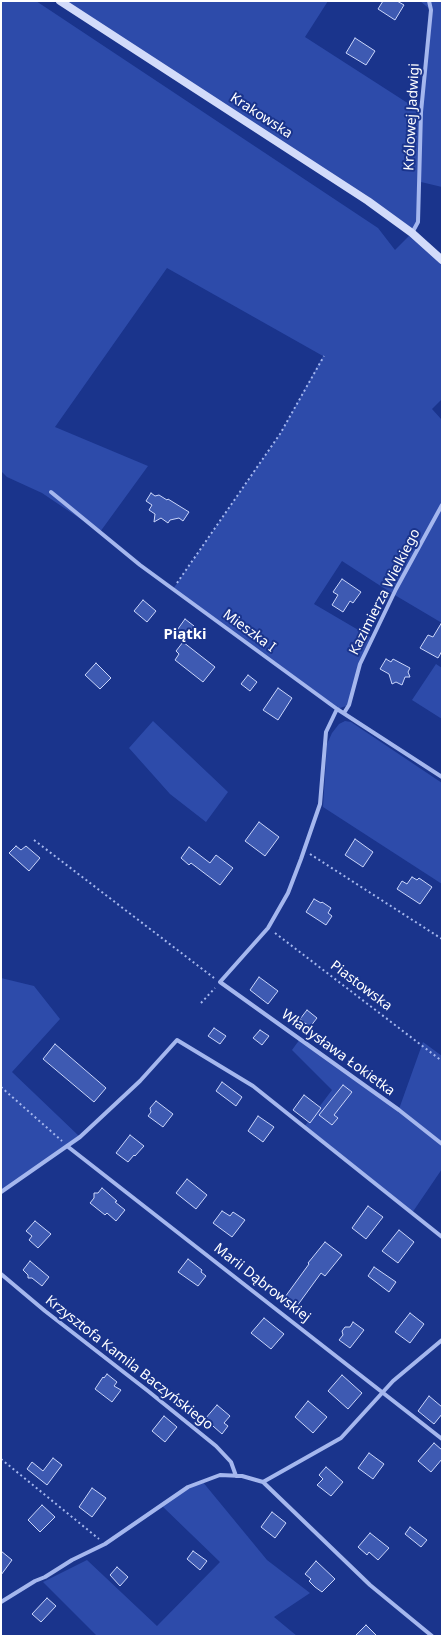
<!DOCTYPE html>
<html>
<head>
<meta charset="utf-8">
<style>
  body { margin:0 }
  #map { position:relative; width:443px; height:1637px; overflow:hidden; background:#1a348c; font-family:"Noto Sans",sans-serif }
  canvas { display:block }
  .frame { position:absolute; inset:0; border:2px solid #fff; pointer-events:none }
</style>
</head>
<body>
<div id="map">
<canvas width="443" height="1637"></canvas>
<div class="frame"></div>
</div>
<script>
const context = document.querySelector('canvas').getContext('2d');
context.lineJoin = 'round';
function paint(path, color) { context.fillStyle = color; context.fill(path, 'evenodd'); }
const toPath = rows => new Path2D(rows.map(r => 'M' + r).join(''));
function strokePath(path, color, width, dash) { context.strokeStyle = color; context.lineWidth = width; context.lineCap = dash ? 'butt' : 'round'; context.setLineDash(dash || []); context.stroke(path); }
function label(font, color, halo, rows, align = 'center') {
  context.font = font + ' "Noto Sans",sans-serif'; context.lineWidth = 4; context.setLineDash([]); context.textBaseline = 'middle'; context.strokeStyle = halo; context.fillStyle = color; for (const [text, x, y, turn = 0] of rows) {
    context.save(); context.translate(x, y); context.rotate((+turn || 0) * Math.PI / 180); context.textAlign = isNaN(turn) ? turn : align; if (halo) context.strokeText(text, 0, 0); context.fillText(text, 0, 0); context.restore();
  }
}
paint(toPath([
  [1,1,36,1,378,228,395,250,412,233,60,1,328,1,305,37,420,111,431,10,420,1,442,1,442,187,421,182,418,222,412,233,442,260,442,399,432,409,442,420,442,623,393,594,342,561,314,604,372,638,360,664,349,705,337,709,173,589,280,434,323,356,167,268,55,427,148,466,100,532,42,493,7,477,1,471],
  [436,664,442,668,442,719,412,700],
  [153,721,228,792,206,822,170,794,129,748],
  [345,721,351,722,442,783,442,884,323,807,327,744,332,733,339,724],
  [1,978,34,986,60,1019,12,1072,80,1137,1,1192],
  [300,1039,399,1109,423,1042,442,1056,442,1169,412,1213,304,1127,332,1090,292,1050],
  [202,1481,267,1560,310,1593,274,1617,297,1636,97,1636,43,1582,87,1560,157,1626,220,1562,161,1505]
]), '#2d4baa');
const building = toPath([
  [383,1,397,1,404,5,395,20,378,9,383,1],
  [355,38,375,51,366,65,346,53,355,38],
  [151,493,155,496,159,495,167,500,168,499,189,512,183,521,179,518,170,520,168,523,161,518,154,522,155,514,149,510,152,505,146,501,151,493],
  [342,579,361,592,353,603,350,601,343,612,332,605,338,595,333,592,342,579],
  [143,600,156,611,147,622,134,611,143,600],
  [185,619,194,626,184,640,175,633,185,619],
  [442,622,442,651,438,658,420,648,428,635,433,637,442,622],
  [183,642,215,667,203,682,175,660,179,654,176,651,183,642],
  [386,659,391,662,393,659,410,668,408,672,410,677,405,677,402,685,396,682,392,684,389,674,380,669,386,659],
  [96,663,111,678,100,689,85,675,96,663],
  [248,675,257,682,250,691,241,684,248,675],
  [278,688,292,698,278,720,263,710,278,688],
  [259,822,279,837,265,856,245,841,259,822],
  [355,839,373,852,363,867,345,855,355,839],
  [16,846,21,850,26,846,40,858,29,871,9,853,16,846],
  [189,847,210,863,216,855,233,868,220,885,191,863,189,865,181,858,189,847],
  [412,877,417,880,419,878,432,887,420,904,397,889,402,881,407,884,412,877],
  [314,899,321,903,322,902,331,908,328,913,332,916,326,925,306,912,314,899],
  [259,977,278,991,268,1004,250,990,259,977],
  [307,1010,317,1018,310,1027,300,1019,307,1010],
  [214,1028,226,1036,220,1044,208,1036,214,1028],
  [260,1030,269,1036,262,1045,253,1038,260,1030],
  [55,1044,106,1088,94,1102,43,1059,55,1044],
  [222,1082,242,1097,236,1106,216,1091,222,1082],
  [343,1085,352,1092,334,1115,338,1118,332,1125,319,1115,343,1085],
  [304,1095,321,1108,310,1123,293,1110,304,1095],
  [156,1101,173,1114,163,1127,148,1116,151,1112,150,1108,156,1101],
  [258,1116,274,1127,263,1142,248,1131,258,1116],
  [130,1135,144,1146,135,1156,134,1155,128,1162,116,1153,130,1135],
  [187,1179,207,1195,196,1209,176,1193,187,1179],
  [102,1188,117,1201,115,1202,125,1210,116,1221,107,1213,105,1215,90,1203,94,1198,94,1193,98,1193,102,1188],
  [368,1206,383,1217,366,1239,352,1228,368,1206],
  [222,1211,230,1216,233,1212,245,1220,232,1237,213,1223,222,1211],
  [35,1221,51,1234,38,1248,29,1240,32,1236,26,1231,35,1221],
  [399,1230,414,1242,398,1263,382,1251,399,1230],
  [325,1242,342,1255,325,1276,321,1273,297,1306,285,1297,309,1264,308,1263,325,1242],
  [188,1259,202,1270,201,1272,206,1276,198,1286,178,1272,188,1259],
  [30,1261,49,1277,42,1286,32,1278,28,1278,28,1275,23,1270,30,1261],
  [374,1267,396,1282,389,1292,368,1276,374,1267],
  [410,1313,424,1324,410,1343,395,1332,410,1313],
  [264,1318,284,1334,271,1349,251,1333,264,1318],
  [353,1322,364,1330,350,1348,339,1340,343,1335,342,1331,345,1327,350,1327,353,1322],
  [107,1374,117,1382,114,1386,121,1390,112,1402,95,1389,103,1377,104,1378,107,1374],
  [342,1375,362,1393,348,1409,328,1391,342,1375],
  [429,1396,442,1407,442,1414,434,1424,418,1411,429,1396],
  [308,1401,327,1417,313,1433,295,1417,308,1401],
  [217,1405,230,1416,224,1423,228,1426,222,1434,205,1419,217,1405],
  [164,1416,177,1427,165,1442,152,1431,164,1416],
  [434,1443,442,1450,442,1459,431,1472,418,1461,434,1443],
  [369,1453,384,1464,373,1479,358,1468,369,1453],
  [53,1458,62,1465,47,1485,27,1469,32,1462,43,1471,53,1458],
  [326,1467,343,1482,331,1496,317,1485,323,1479,319,1475,326,1467],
  [92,1488,106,1498,92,1517,79,1507,92,1488],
  [42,1505,55,1517,40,1532,28,1520,42,1505],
  [272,1512,286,1523,275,1538,261,1527,272,1512],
  [410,1527,427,1540,421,1547,405,1534,410,1527],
  [370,1533,389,1548,378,1560,369,1552,367,1555,358,1547,370,1533],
  [1,1551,12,1560,1,1575,1,1551],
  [193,1551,207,1561,200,1570,187,1559,193,1551],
  [316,1561,335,1579,322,1592,315,1587,309,1581,311,1579,305,1574,316,1561],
  [117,1567,128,1577,120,1586,110,1575,117,1567],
  [47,1598,56,1606,41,1622,32,1614,47,1598],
  [366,1625,377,1636,355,1636,366,1625]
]);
paint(building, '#3e5ab2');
strokePath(building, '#cbd6fa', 1);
strokePath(toPath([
  [177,583,280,434,324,356],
  [34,840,214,978],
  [310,854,442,939],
  [275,933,442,1061],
  [201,1003,215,988],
  [1,1087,62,1141],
  [1,1459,99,1539]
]), '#a5b7ee', 2, [2, 3]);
strokePath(toPath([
  [412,233,418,222,421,112,431,10,429,1],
  [51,492,140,565,337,709,442,777],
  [337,709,326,732,320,804,301,859,288,893,268,928,220,982,399,1110,442,1144],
  [344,713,349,705,360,664,396,589,442,505],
  [67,1146,442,1439],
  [1,1192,80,1137,140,1081,177,1040,253,1086,442,1237],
  [1,1274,45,1311,148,1391,216,1446,231,1462,236,1476],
  [263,1482,341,1438,393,1381,442,1340],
  [1,1602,35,1581,45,1577,72,1560,105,1544,188,1487,220,1475,242,1476,263,1482,370,1585,432,1636]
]), '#a5b7ee', 4);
strokePath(toPath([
  [60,1,368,201,412,233,442,260]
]), '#d2dbfa', 8);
label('14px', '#fff', '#1a348c', [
  ["Krakowska",261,116,33],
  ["Królowej Jadwigi",412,117,-87],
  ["Kazimierza Wielkiego",385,592,-63],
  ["Mieszka I",249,631,36],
  ["Piastowska",361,986,37],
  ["Władysława Łokietka",338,1053,36],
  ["Marii Dąbrowskiej",262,1283,38],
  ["Krzysztofa Kamila Baczyńskiego",129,1363,38]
]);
label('bold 15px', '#fff', '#1a348c', [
  ["Piątki",185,635]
]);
</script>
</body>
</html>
